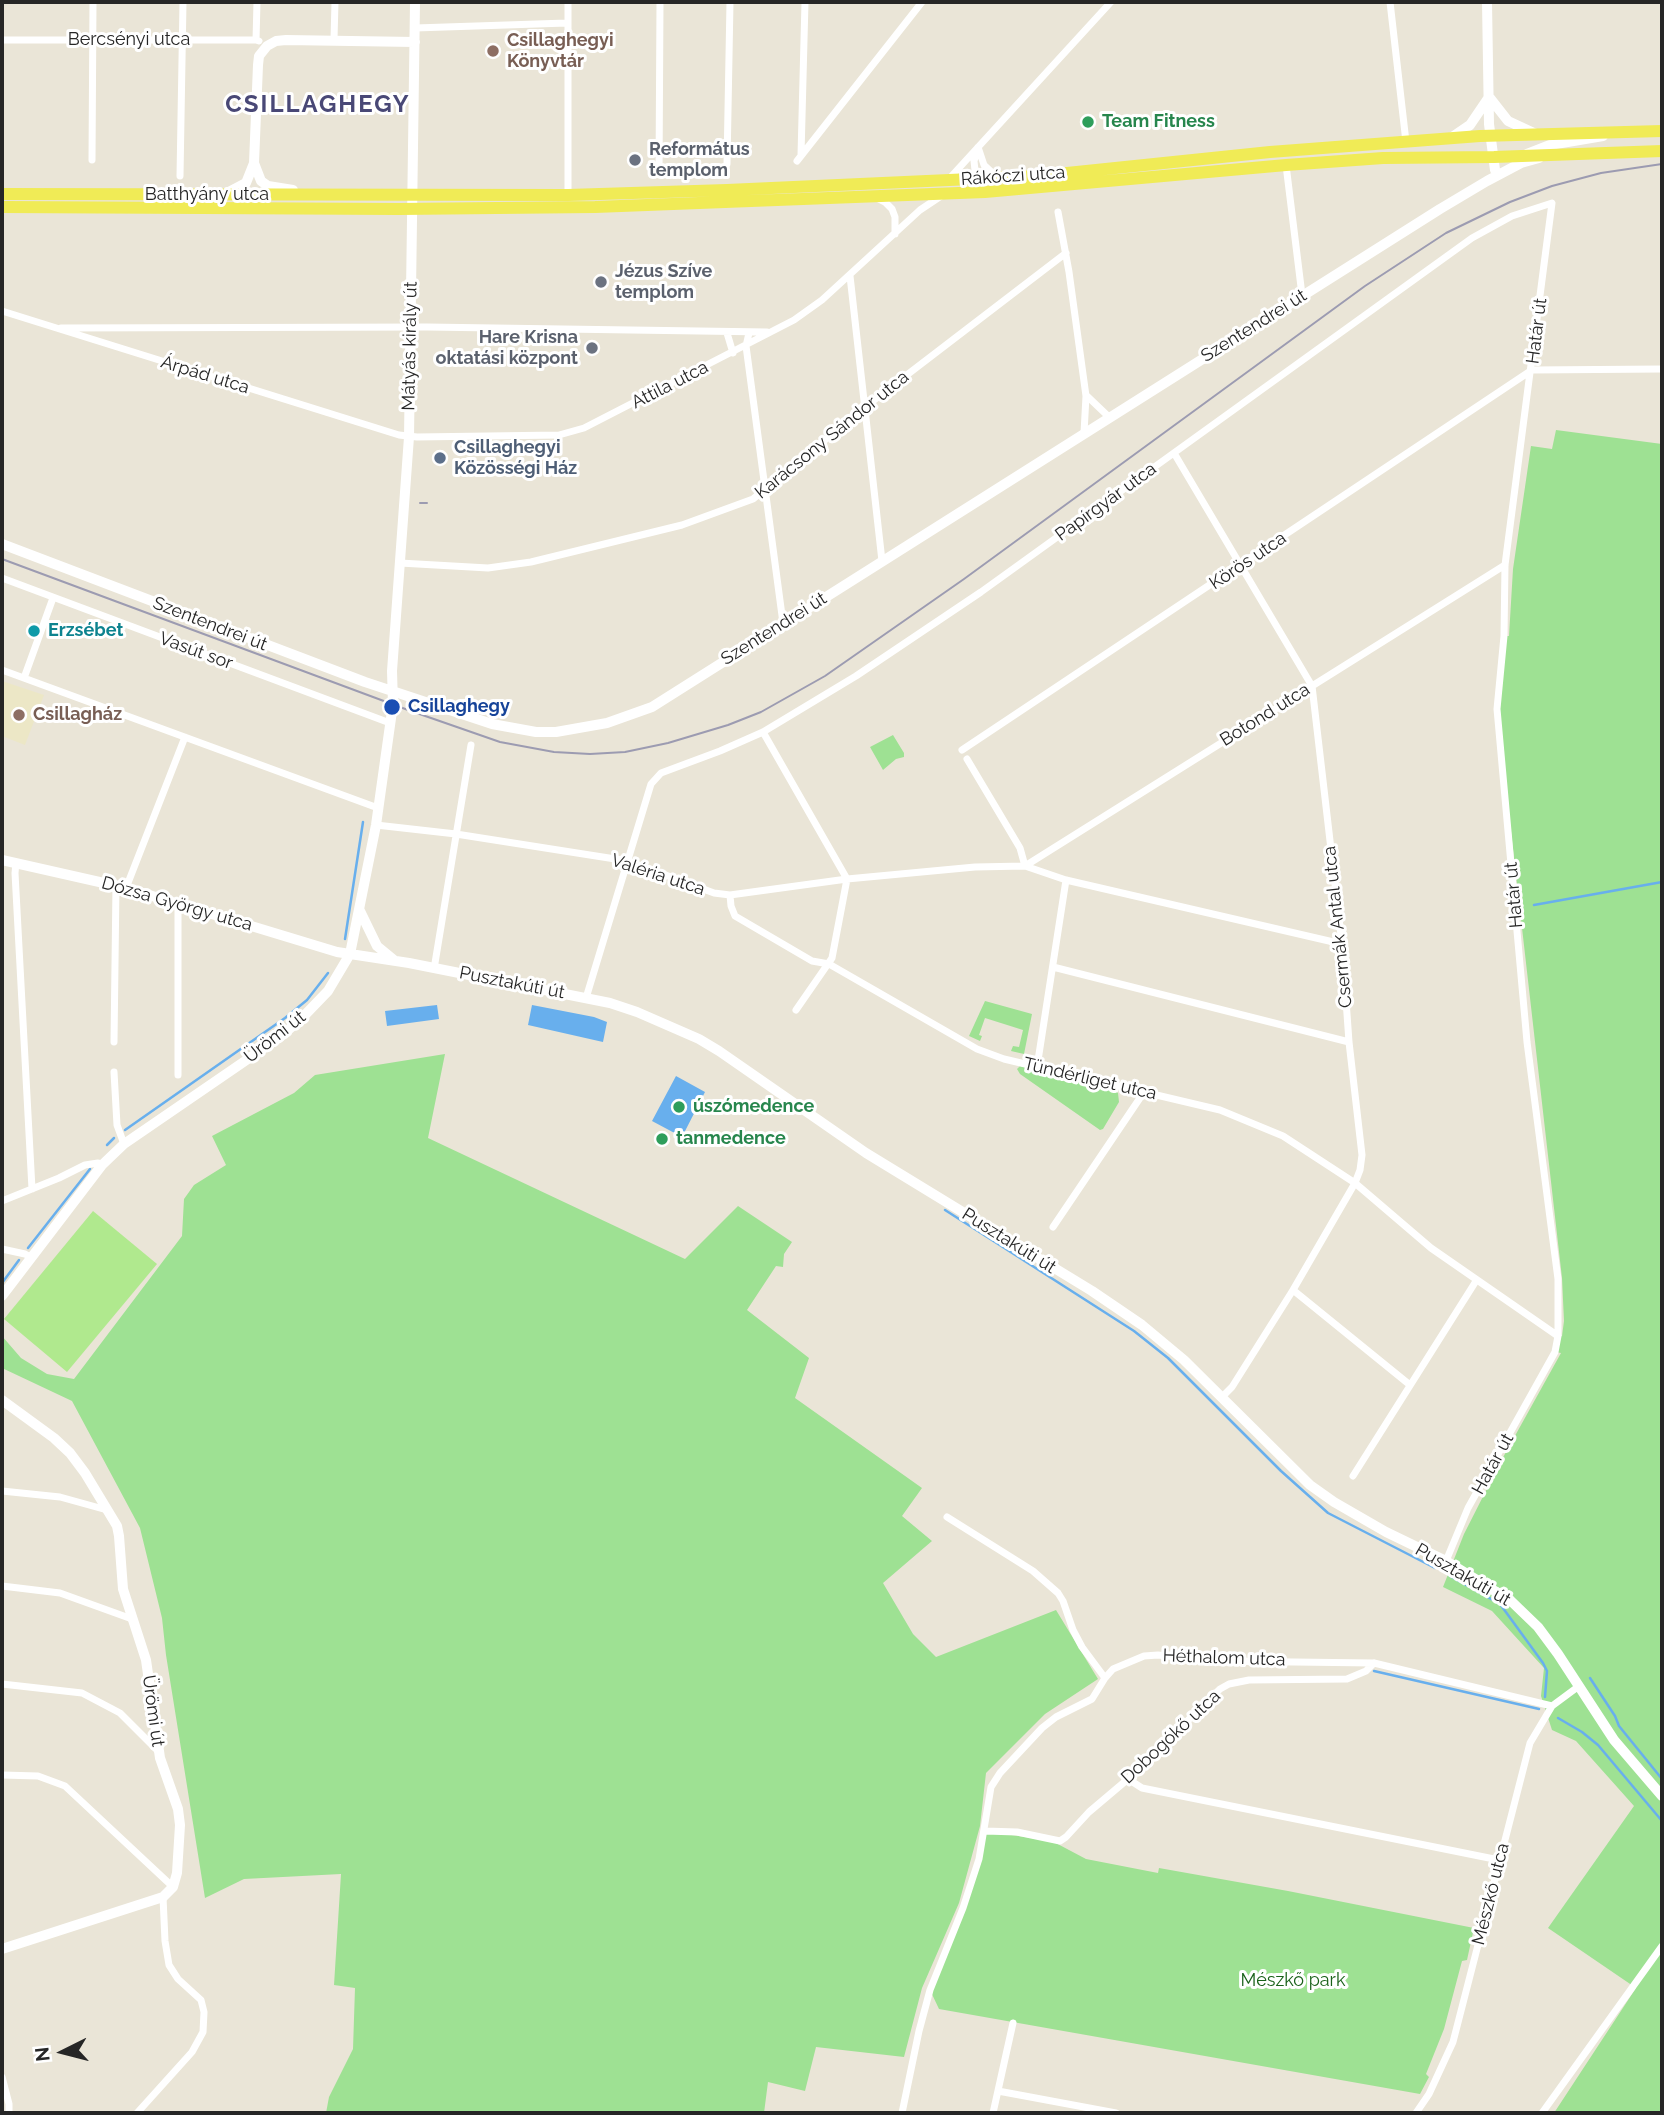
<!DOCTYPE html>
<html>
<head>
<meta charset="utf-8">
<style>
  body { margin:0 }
  #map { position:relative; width:1664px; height:2115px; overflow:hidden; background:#eae5d7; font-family:Raleway,sans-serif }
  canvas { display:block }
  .frame { position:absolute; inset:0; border:4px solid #262626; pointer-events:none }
  .north { position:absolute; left:28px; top:2017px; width:70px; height:70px; -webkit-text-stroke:5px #fff; paint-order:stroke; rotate:264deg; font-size:19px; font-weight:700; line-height:28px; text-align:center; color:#262626 }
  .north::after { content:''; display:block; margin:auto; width:24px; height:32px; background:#262626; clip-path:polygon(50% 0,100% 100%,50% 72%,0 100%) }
</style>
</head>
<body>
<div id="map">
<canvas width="1664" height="2115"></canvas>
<div class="frame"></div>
<div class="north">N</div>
</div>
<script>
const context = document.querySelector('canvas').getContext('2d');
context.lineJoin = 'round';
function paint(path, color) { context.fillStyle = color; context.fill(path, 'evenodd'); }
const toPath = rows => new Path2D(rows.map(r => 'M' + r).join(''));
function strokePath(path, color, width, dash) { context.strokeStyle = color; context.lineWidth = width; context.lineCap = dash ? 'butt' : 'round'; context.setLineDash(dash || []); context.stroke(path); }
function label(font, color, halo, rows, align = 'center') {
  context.font = font + ' Raleway,sans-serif'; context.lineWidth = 6; context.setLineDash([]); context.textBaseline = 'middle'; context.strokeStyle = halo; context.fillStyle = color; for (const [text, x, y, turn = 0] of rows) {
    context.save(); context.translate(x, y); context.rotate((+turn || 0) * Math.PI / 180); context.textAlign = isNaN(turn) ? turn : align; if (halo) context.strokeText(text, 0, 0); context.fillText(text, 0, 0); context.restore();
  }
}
paint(toPath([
  [2,681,44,695,25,745,2,736]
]), '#ece7c6');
paint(toPath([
  [1556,430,1662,444,1662,2113,1554,2113,1636,1988,1548,1928,1634,1806,1576,1741,1552,1730,1541,1696,1544,1668,1492,1611,1443,1587,1464,1534,1501,1461,1561,1353,1555,1352,1558,1336,1562,1336,1564,1321,1562,1278,1497,709,1504,636,1509,636,1513,569,1531,446,1552,449],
  [893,735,904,753,904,757,896,759,883,770,870,747],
  [985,1001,1032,1014,1024,1054,1011,1051,1013,1046,1019,1047,1023,1030,985,1018,979,1035,982,1036,980,1041,969,1036],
  [445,1054,428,1138,685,1259,738,1206,792,1242,784,1254,783,1267,776,1266,747,1310,809,1358,795,1398,922,1488,902,1516,932,1541,883,1583,913,1634,936,1657,1056,1610,1098,1679,1045,1714,986,1773,980,1826,959,1903,922,1988,904,2057,816,2047,805,2091,768,2082,764,2113,326,2113,329,2097,353,2049,355,1988,334,1985,341,1874,244,1879,205,1898,166,1655,162,1618,140,1528,72,1401,2,1368,2,1336,21,1358,47,1374,74,1379,182,1236,184,1199,194,1185,226,1165,212,1136,294,1093,315,1075],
  [1020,1066,1114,1090,1118,1093,1119,1102,1103,1129,1100,1130,1020,1074,1017,1069],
  [985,1831,1052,1841,1086,1859,1158,1873,1159,1868,1288,1891,1474,1928,1467,1960,1462,1961,1444,2029,1426,2074,1429,2077,1420,2094,939,2009,930,1990,963,1908]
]), '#9ee193');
paint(toPath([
  [93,1211,157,1264,67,1372,4,1319]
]), '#b0e98e');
paint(toPath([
  [437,1005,439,1019,387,1026,385,1011],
  [532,1005,594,1017,607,1022,603,1042,528,1025],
  [676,1076,705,1092,682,1137,652,1121]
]), '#68afed');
strokePath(toPath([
  [1534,905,1662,882],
  [345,939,363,822],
  [125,1130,285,1018,307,1000,328,973],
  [107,1145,114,1138],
  [945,1210,1134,1331,1168,1358,1281,1471,1328,1513,1435,1568],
  [28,1248,90,1169],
  [2,1283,19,1260],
  [1450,1576,1500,1604,1543,1663,1547,1671,1545,1697],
  [1374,1671,1539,1709],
  [1590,1678,1615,1716,1619,1726,1662,1779],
  [1558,1718,1582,1732,1598,1745,1662,1821]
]), '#68afed', 2.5);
strokePath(toPath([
  [257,2,256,40,259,41],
  [568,2,568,195],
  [1390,2,1406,142],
  [415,28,567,23],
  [334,39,335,2],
  [2,40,256,40],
  [978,147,984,165,998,178],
  [801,155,805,2],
  [92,160,93,2],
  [797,161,922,2],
  [727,164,730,2],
  [1286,165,1302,295],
  [659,174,660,2],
  [180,176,183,2],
  [948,180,1111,2],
  [976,180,974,161,977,151],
  [877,198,885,202,892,209,895,217,895,234],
  [1058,212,1069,272,1086,396,1084,433],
  [850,276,882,561],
  [2,311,399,435,417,437,559,435,584,428,794,320,822,300,920,210,941,196],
  [61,328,427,327,767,332],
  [727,333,733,353],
  [749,333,746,346,783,623],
  [1532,370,1662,369],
  [1087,396,1109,417],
  [1174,453,1312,686,1342,944,1349,1042,1362,1155,1360,1170,1355,1183,1293,1290,1232,1387,1222,1397],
  [400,563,488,568,531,562,682,525,753,499,865,407,1066,253],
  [2,578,390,723],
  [2,670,378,808],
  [24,678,53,598],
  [763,732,847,879],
  [962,750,1532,370],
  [967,759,1020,848,1025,866],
  [376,825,456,834,628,861,714,893,730,895,847,879,975,867,1025,866,1066,880,1342,944],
  [16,863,15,873,32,1189],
  [1025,866,1505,565],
  [126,888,185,737],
  [730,895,731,906,735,916,812,961,829,964,977,1049,1004,1059,1220,1110,1283,1136,1355,1183,1431,1248,1558,1336],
  [178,904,178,1075],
  [435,963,471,745],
  [1053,967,1349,1042],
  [586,998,651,784,661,773,720,751,763,732,856,676,981,592,1472,238,1512,216,1552,203,1505,565,1504,636,1497,709,1527,1042,1558,1279,1558,1336,1555,1352,1468,1508,1446,1561],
  [796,1010,832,958,847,879],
  [114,1042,116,885],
  [1037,1067,1066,880],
  [114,1072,117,1125,124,1144],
  [2,1201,59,1178,85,1165,98,1163,102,1165],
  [1053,1227,1144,1092],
  [2,1249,25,1254,32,1258],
  [1293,1290,1410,1385],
  [1353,1476,1476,1281],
  [2,1491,60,1497,107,1510],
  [947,1517,1033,1571,1058,1593,1063,1601,1073,1630,1082,1647,1105,1678],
  [2,1586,60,1593,132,1619],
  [2,1684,82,1693,120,1713,158,1751],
  [2,1775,38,1776,65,1786,173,1887],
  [1128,1779,1142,1788,1499,1860],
  [985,1831,1017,1832,1060,1841,1066,1837,1089,1812,1128,1779,1220,1689,1229,1684,1249,1680,1347,1679,1366,1671,1374,1663],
  [2,2077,9,2104,9,2113],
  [998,2091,1116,2113],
  [137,2113,192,2052,203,2032,204,2012,201,2000,178,1979,169,1965,165,1941,163,1897],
  [902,2113,919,2031,930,1990,963,1908,979,1859,991,1787,1000,1773,1042,1728,1056,1717,1092,1699,1105,1678,1113,1669,1144,1656,1158,1655,1214,1661,1374,1663,1552,1706],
  [993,2113,1013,2023],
  [1416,2113,1429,2094,1453,2042,1530,1743,1552,1706,1579,1686],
  [1542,2113,1662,1946]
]), '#fff', 7);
strokePath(toPath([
  [1487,2,1489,124,1495,170],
  [1490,98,1508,121,1536,134],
  [1451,138,1470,125,1489,97],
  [1527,154,1550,145,1603,136],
  [254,163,261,181,268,186,293,190],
  [227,193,246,183,254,163,258,65,259,56,267,46,276,41,286,40,415,42],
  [2,544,365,682,492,724,536,732,556,732,607,723,652,707,1440,209,1487,181,1521,163,1539,158],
  [2,860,126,888,337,952,409,963,610,1003,637,1012,699,1039,719,1051,866,1153,1092,1291,1142,1325,1184,1360,1310,1485,1334,1502,1386,1532,1446,1561,1511,1601,1538,1627,1558,1654,1614,1740,1662,1796],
  [360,911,377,946,394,960],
  [2,1296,102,1165,124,1144,280,1037,302,1018,328,991,350,954,376,825,393,704,392,671,409,437,415,2],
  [2,1400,54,1438,70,1453,85,1473,117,1526,119,1536,123,1589,146,1660,160,1758,178,1809,180,1825,177,1873,173,1887,163,1897,2,1949]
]), '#fff', 10);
strokePath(toPath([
  [2,194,568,195,727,190,1038,176,1270,152,1480,136,1662,131],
  [2,207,399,209,595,207,985,192,1286,165,1383,158,1494,157,1662,151]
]), '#f0eb56', 12);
strokePath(toPath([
  [420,503,427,503],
  [2,559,408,710,500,742,554,752,590,754,625,752,668,743,728,725,761,712,825,676,964,579,1365,286,1446,233,1510,202,1552,186,1601,173,1662,164]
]), '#9c9bb1', 2);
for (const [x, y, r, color] of [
  [493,51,7,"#8d6e63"],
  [1088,122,7,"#2e9e5b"],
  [635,160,7,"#6b7280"],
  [601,282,7,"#6b7280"],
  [592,348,7,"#6b7280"],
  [440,458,7,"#5c6f8a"],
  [34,631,7,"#0f9aa8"],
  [392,707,9,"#1a4fb4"],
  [19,715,7,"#8d6e63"],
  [679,1107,7,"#2e9e5b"],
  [662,1139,7,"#2e9e5b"]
]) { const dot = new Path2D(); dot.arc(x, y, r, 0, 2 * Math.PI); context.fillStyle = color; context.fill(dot); strokePath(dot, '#fff', 2.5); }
label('18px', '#262626', '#fff', [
  ["Bercsényi utca",129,40],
  ["Rákóczi utca",1013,176,-4],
  ["Batthyány utca",207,195],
  ["Szentendrei út",1254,326,-32],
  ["Határ út",1537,331,-83],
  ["Mátyás király út",410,346,-89],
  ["Árpád utca",205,375,17],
  ["Attila utca",670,385,-27],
  ["Karácsony Sándor utca",832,435,-39],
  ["Papírgyár utca",1106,502,-36],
  ["Körös utca",1248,561,-34],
  ["Szentendrei út",210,624,21],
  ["Szentendrei út",774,629,-32],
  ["Vasút sor",196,651,20],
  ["Botond utca",1265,715,-32],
  ["Valéria utca",658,875,18],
  ["Határ út",1514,895,-95],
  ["Dózsa György utca",177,904,16],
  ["Csermák Antal utca",1338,927,-96],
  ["Pusztakúti út",512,983,11],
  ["Ürömi út",275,1037,-38],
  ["Tündérliget utca",1090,1079,13],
  ["Pusztakúti út",1009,1241,32],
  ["Határ út",1493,1464,-61],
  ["Pusztakúti út",1463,1575,30],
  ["Héthalom utca",1224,1658,2],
  ["Ürömi út",153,1711,82],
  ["Dobogókő utca",1171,1737,-43],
  ["Mészkő utca",1491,1894,-76]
]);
label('bold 18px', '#785e54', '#fff', [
  ["Csillaghegyi",507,41],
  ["Könyvtár",507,62],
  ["Csillagház",33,715]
], 'left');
label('bold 18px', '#27864d', '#fff', [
  ["Team Fitness",1102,122],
  ["úszómedence",693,1107],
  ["tanmedence",676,1139]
], 'left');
label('bold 18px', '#5b616d', '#fff', [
  ["Református",649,150],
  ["templom",649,171],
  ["Jézus Szíve",615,272],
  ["templom",615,293],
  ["Hare Krisna",578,338,"right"],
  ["oktatási központ",578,359,"right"]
], 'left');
label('bold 18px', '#4e5e75', '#fff', [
  ["Csillaghegyi",454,448],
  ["Közösségi Ház",454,469]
], 'left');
label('bold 18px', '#0d838f', '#fff', [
  ["Erzsébet",48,631]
], 'left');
label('bold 18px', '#164399', '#fff', [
  ["Csillaghegy",408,707]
], 'left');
label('18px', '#196119', '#fff', [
  ["Mészkő park",1293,1981]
]);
context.letterSpacing = '2px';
label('bold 24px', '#494876', '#fff', [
  ["CSILLAGHEGY",318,105]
]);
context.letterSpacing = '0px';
</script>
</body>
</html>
